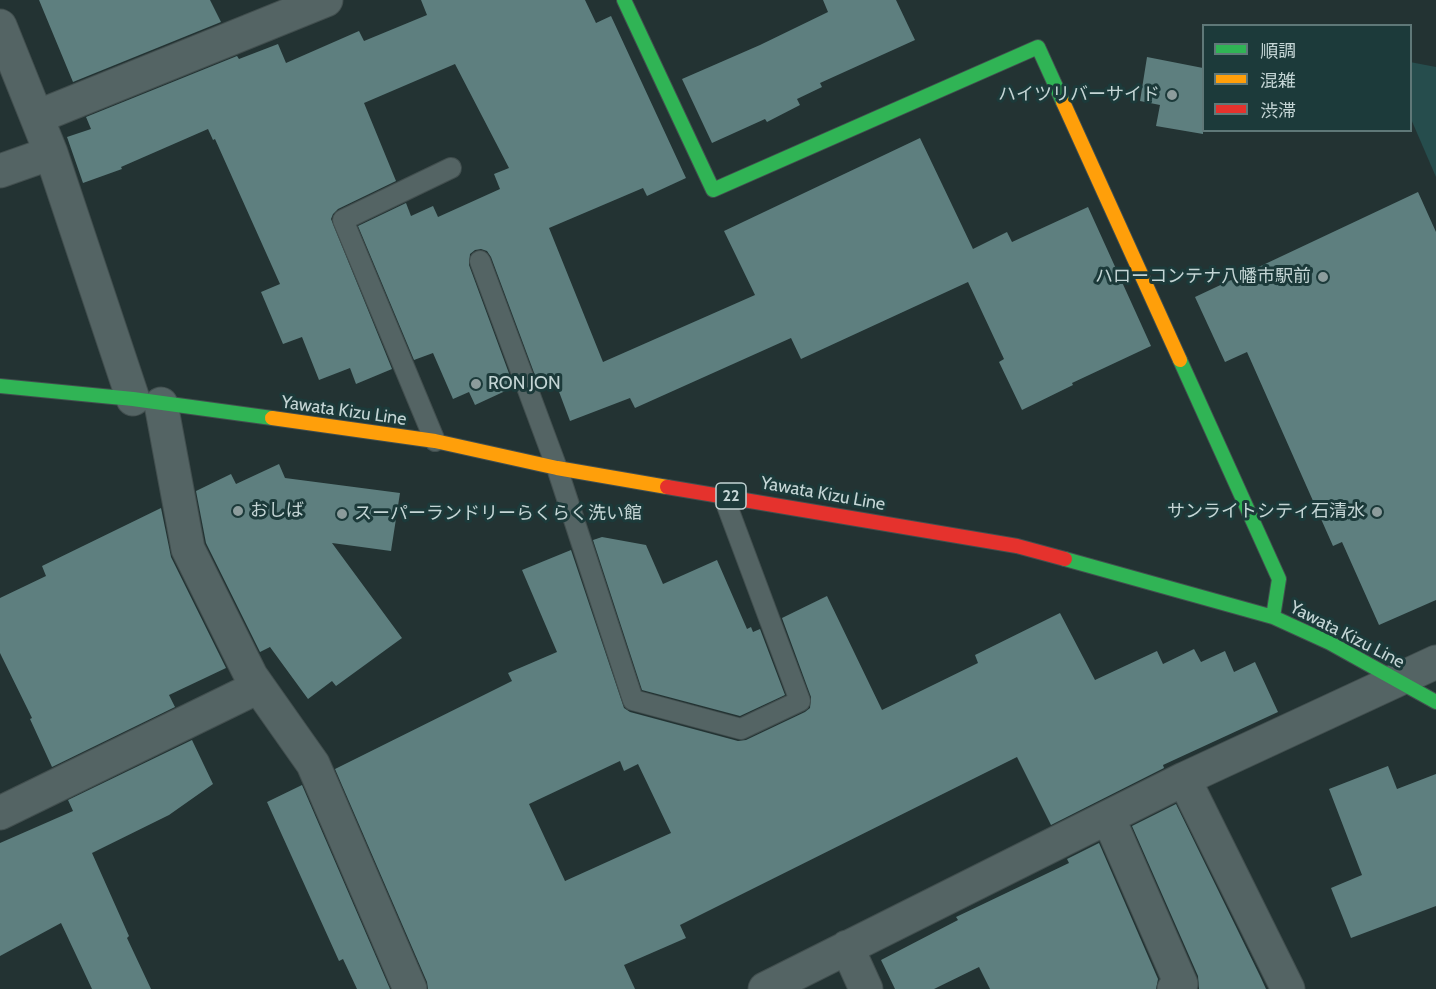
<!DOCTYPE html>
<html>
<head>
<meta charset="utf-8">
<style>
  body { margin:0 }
  #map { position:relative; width:1436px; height:989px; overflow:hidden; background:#233333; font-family:Cabin,"Noto Sans JP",sans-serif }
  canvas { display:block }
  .legend { position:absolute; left:1202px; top:24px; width:210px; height:108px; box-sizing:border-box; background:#1c3a3a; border:2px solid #5f7878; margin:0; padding:8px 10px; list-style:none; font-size:18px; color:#c4d5d5 }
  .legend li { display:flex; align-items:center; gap:12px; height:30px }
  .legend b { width:30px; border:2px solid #5f7878 }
</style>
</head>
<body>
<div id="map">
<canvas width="1436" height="989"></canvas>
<ul class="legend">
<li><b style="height:8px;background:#30b455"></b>順調</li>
<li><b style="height:8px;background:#ff9f0a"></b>混雑</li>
<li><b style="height:8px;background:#e5322d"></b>渋滞</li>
</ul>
</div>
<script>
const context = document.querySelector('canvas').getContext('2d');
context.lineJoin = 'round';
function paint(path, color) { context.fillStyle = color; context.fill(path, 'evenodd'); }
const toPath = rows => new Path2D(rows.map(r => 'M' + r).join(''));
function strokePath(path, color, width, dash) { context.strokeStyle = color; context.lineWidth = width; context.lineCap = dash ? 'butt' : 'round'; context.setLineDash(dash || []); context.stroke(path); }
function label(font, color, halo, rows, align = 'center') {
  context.font = font + ' Cabin,"Noto Sans JP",sans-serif'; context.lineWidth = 6; context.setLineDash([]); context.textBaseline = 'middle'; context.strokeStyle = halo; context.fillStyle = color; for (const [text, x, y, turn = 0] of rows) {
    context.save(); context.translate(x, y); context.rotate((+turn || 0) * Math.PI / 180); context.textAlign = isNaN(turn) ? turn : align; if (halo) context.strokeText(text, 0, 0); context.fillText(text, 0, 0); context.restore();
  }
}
paint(toPath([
  [1410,62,1436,67,1436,177,1411,119]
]), '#264d4d');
paint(toPath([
  [39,0,210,0,221,22,73,82],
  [421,0,585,0,596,23,611,16,686,178,647,196,643,188,549,228,603,362,755,295,724,231,920,138,973,249,1007,232,1012,242,1088,207,1151,346,1072,383,1073,385,1022,410,999,362,1004,359,968,282,801,359,791,338,635,408,630,398,570,421,555,381,549,384,545,374,536,378,491,257,487,251,481,249,475,250,470,254,469,265,514,387,475,405,469,392,453,399,433,353,414,360,358,226,406,203,411,216,433,206,438,217,500,189,494,174,509,168,455,64,364,103,396,181,338,209,333,214,331,219,392,369,356,384,350,368,319,380,302,337,283,344,261,292,280,284,215,139,213,140,208,129,121,167,122,169,83,183,67,137,91,129,86,117,237,56,239,59,278,44,286,63,359,31,364,41,427,15],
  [823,0,896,0,915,40,820,83,822,87,797,99,800,105,767,122,765,119,712,143,682,79,760,45,828,12],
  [1147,57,1203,68,1203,134,1156,126,1160,105,1140,101],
  [1418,192,1436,232,1436,600,1379,625,1342,542,1333,546,1247,352,1225,362,1195,297],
  [279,464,285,478,400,493,391,551,332,543,402,638,336,686,332,681,308,699,270,647,260,652,206,543,196,491,231,474,236,484],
  [161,508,171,557,226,668,169,695,175,707,52,767,30,719,32,718,0,653,0,598,46,576,42,566],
  [602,537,646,545,663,584,717,560,747,629,751,627,753,632,760,629,785,695,740,716,642,690,593,540],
  [571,550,624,708,630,712,738,741,746,740,805,712,810,708,811,697,782,618,827,596,882,710,978,663,975,655,1060,613,1095,680,1157,651,1163,664,1194,649,1201,662,1225,651,1234,672,1255,662,1278,712,1163,765,1164,768,1051,825,1017,757,680,925,686,938,624,965,635,989,428,989,427,982,335,769,512,681,508,673,557,652,522,570],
  [620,761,624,771,638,764,671,833,565,881,529,804],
  [192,740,213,784,169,815,92,853,129,936,127,938,151,989,92,989,61,923,0,956,0,843,73,811,68,800],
  [1388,766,1397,789,1436,774,1436,906,1351,938,1331,888,1362,875,1329,789],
  [302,785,390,989,357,989,343,959,339,961,267,802],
  [1176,804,1261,978,1266,989,1199,989,1198,976,1132,826],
  [1099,843,1158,979,1156,989,990,989,979,967,934,989,895,989,881,960,958,920,956,917,1069,863,1067,859]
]), '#5e7f7f');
const lane = toPath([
  [480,261,557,468,633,700,741,729,800,701,723,495],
  [435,441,343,220,451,168]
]);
const street = toPath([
  [0,26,51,153,133,399],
  [37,117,326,0],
  [0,171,51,153],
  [161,404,188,549,251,676,313,764,410,989],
  [1184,779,1288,989],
  [0,813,258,687],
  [1108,817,1181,984,1174,989],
  [847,947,866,989],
  [765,989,1184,779,1436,662]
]);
const fast = toPath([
  [624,0,713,190,1038,47,1063,102],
  [1180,360,1279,579,1273,617],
  [0,386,133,399,272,418],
  [1065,559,1273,617,1330,643,1436,702]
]);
const slow = toPath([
  [1063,102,1180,360],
  [272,418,435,441,557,468,667,487]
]);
const jam = toPath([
  [667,487,1017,546,1065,559]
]);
strokePath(lane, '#424f4f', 22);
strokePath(street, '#424f4f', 35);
strokePath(fast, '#424f4f', 16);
strokePath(slow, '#424f4f', 16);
strokePath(jam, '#424f4f', 16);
strokePath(lane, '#546464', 20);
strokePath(street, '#546464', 33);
strokePath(fast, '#30b455', 14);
strokePath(slow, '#ff9f0a', 14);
strokePath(jam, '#e5322d', 14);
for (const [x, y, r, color] of [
  [1172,95,6,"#8c9c9c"],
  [1323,277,6,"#8c9c9c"],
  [476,384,6,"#8c9c9c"],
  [238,511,6,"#8c9c9c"],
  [1377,512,6,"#8c9c9c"],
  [342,514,6,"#8c9c9c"]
]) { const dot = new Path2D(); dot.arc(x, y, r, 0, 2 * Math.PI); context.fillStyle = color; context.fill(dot); strokePath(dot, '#1c3a3a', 2); }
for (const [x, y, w] of [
  [731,496,30]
]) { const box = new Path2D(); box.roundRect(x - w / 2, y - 13, w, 26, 4.5); context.fillStyle = '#1c3a3a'; context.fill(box); strokePath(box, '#c4d5d5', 1.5); }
label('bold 16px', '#c4d5d5', null, [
  ["22",731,496]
]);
label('18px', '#c4d5d5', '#1c3a3a', [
  ["ハイツリバーサイド",1160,95],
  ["ハローコンテナ八幡市駅前",1311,277],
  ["RON JON",488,384,"left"],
  ["おしば",250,511,"left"],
  ["サンライトシティ石清水",1365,512],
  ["スーパーランドリーらくらく洗い館",354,514,"left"]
], 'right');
label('18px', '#c4d5d5', '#1c3a3a', [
  ["Yawata Kizu Line",344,411,8],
  ["Yawata Kizu Line",823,494,10],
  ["Yawata Kizu Line",1347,635,27]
]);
</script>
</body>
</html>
